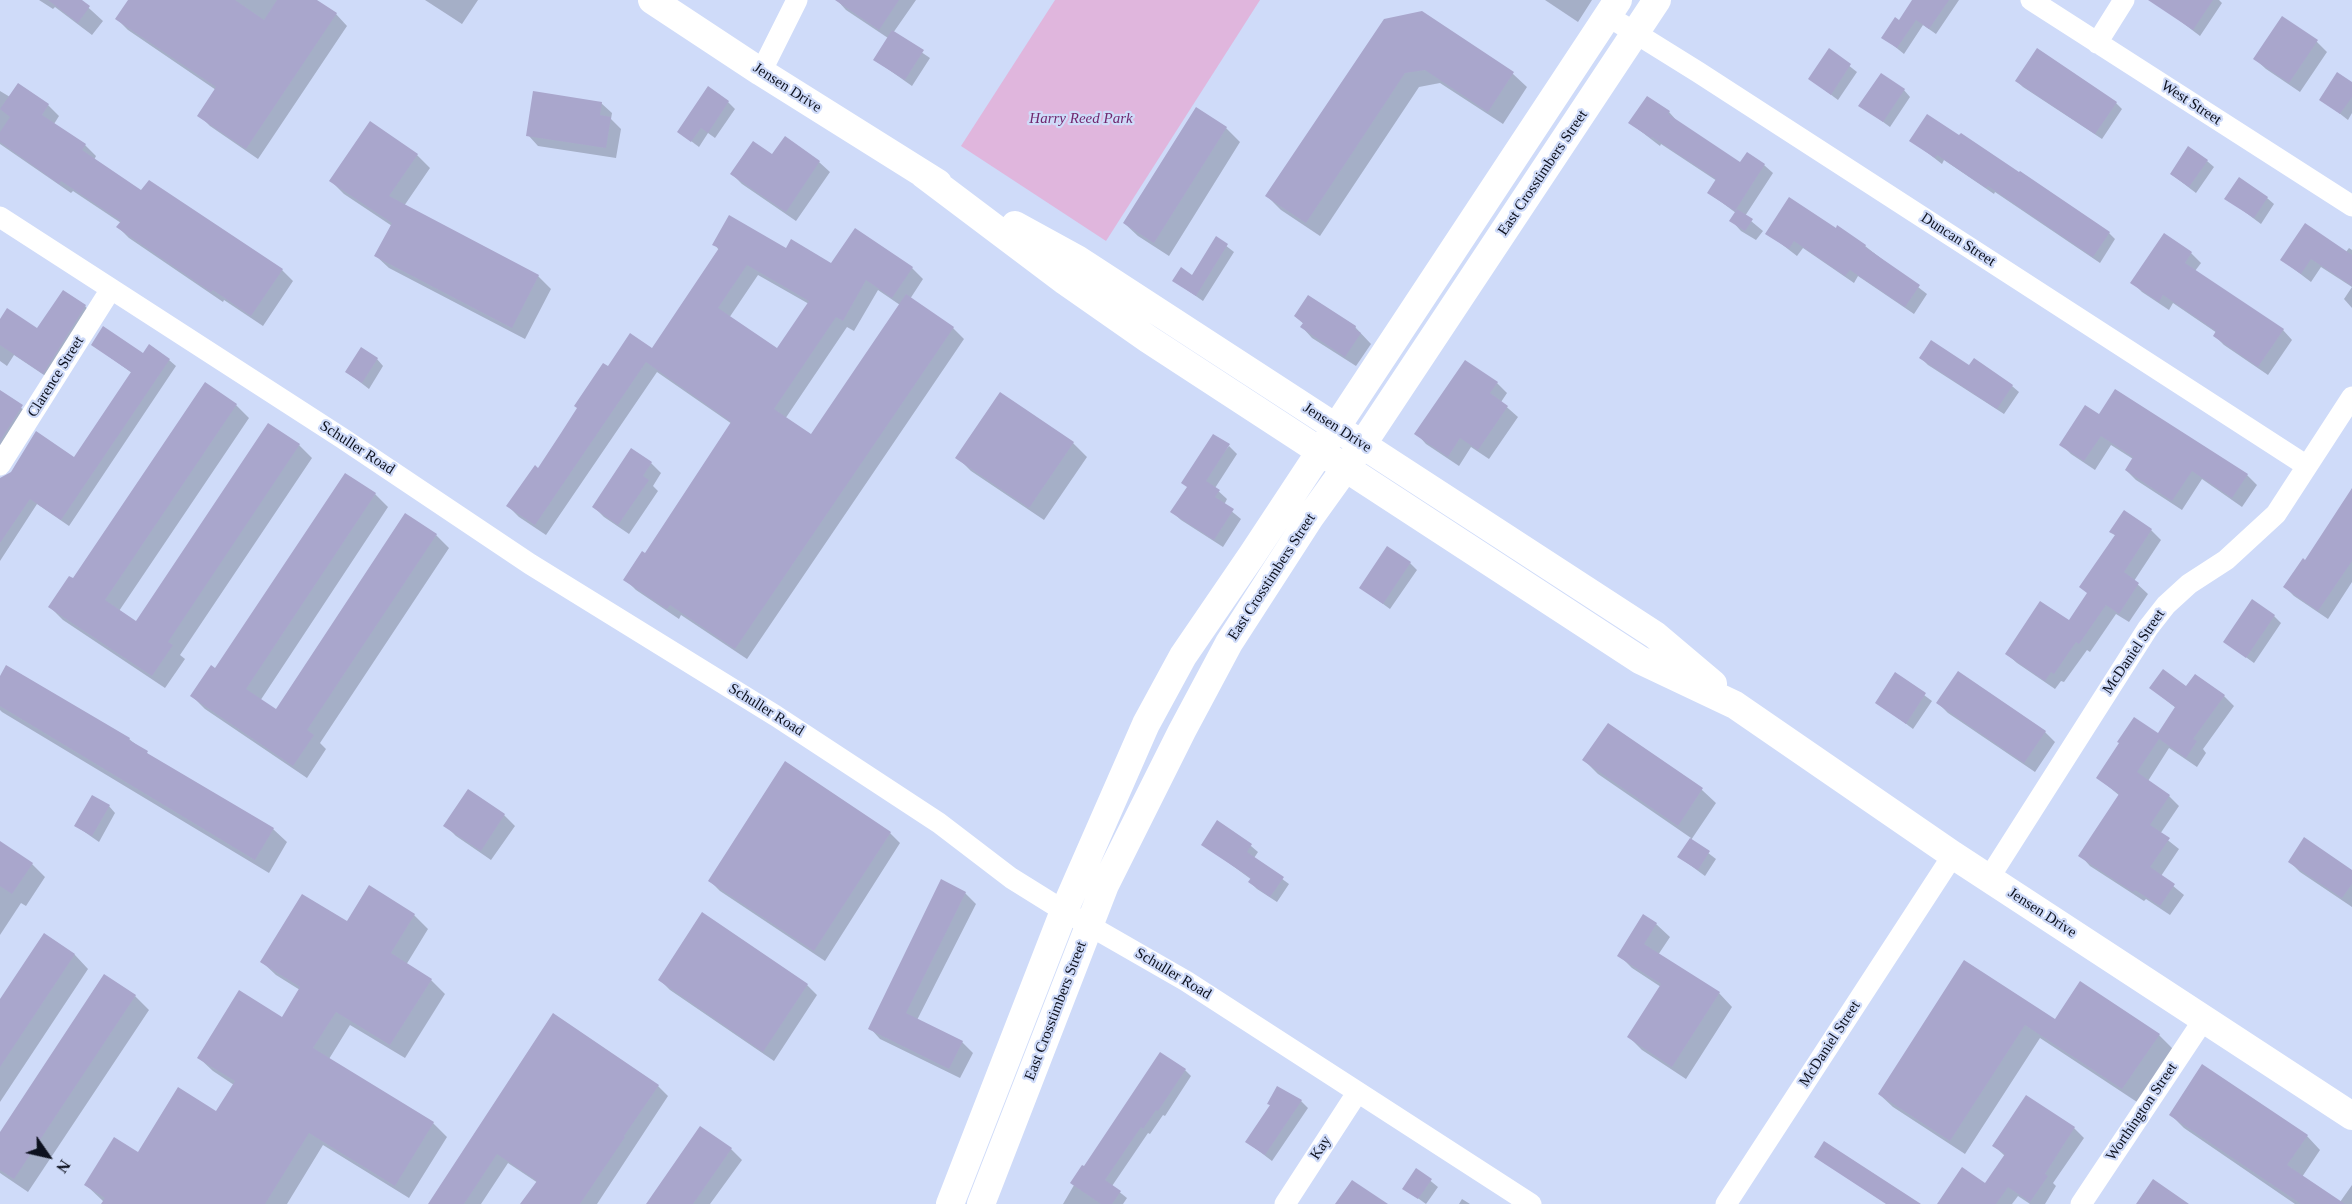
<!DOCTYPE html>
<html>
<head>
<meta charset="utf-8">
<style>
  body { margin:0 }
  #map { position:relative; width:2352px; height:1204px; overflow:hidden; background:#cfdbf9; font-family:Georgia,serif }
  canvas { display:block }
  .north { position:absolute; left:18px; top:1126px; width:60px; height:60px; -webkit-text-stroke:4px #cfdbf9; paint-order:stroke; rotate:124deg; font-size:16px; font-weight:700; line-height:24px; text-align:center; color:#0d111e }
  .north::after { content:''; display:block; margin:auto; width:21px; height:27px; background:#0d111e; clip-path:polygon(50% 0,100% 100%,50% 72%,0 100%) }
</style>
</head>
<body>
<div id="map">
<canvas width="2352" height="1204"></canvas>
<div class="north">N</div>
</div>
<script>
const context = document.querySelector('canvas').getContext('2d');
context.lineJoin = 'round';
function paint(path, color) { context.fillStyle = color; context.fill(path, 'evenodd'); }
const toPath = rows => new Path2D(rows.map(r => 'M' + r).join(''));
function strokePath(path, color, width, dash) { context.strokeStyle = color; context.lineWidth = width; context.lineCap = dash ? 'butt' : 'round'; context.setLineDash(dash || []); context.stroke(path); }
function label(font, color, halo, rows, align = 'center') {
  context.font = font + ' Georgia,serif'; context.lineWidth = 4.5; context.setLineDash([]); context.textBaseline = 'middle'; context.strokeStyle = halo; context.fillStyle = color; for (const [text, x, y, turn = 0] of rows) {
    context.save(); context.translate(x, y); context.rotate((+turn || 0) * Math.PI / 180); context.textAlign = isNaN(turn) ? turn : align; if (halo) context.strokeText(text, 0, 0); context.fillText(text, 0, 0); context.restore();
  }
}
paint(toPath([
  [1055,0,1260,0,1106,241,961,146]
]), '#e0b6dd');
paint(toPath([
  [39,0,80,0,103,21,92,35,55,7,53,9],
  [131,0,314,0,336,14,347,26,258,159,210,126,199,115,216,90,128,30,117,19],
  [425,0,478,0,462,24],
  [837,0,916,0,893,33,930,58,912,86,875,60,888,38,846,10],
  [1545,0,1592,0,1578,22],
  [1914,0,1959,0,1936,34,1923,25,1904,54,1883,37,1899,22],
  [2168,0,2219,0,2222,3,2200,36,2163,8],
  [1422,12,1513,74,1527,87,1503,124,1440,83,1419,87,1320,236,1281,210,1267,196],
  [2283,18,2317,42,2327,52,2300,92,2266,69,2255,59],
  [1829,50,1857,72,1838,100,1810,79],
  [2017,81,2116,103,2122,109,2102,139,2023,87],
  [2352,84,2352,113,2348,120,2321,99],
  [18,85,48,105,59,116,54,124,85,145,96,156,94,160,142,192,282,270,293,281,263,326,224,300,223,302,129,238,118,227,121,223,73,191,71,193,0,144,0,91,10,97],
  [1904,90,1910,97,1890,127,1860,105],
  [728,102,735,109,715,138,708,133,699,147,679,132],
  [601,103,612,113,611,119,621,129,616,158,538,146,528,135],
  [1196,109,1226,128,1240,142,1169,256,1138,236,1124,223],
  [1669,112,1677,121,1740,164,1764,165,1773,173,1745,216,1763,231,1756,240,1741,231,1731,220,1736,213,1709,193,1717,181,1661,144,1660,146,1630,123],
  [1911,140,2109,233,2115,239,2100,263,1995,192,1994,194,1944,160,1942,164],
  [417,155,430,168,404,206,538,276,551,289,525,339,389,268,376,256,392,226,344,194,331,181],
  [773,156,819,162,830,172,796,221,742,184,732,174],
  [2207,161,2214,167,2196,193,2171,174],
  [2226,198,2267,198,2274,204,2261,224],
  [1836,230,1865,246,1927,294,1914,314,1858,276,1854,283,1803,248,1797,256,1767,233],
  [2164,235,2191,253,2201,263,2195,271,2283,330,2292,340,2268,375,2224,345,2215,336,2217,333,2173,303,2169,310,2142,292,2132,282],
  [1216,238,1234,252,1203,301,1174,281,1192,277],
  [714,244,787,250,832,265,912,268,923,279,910,299,953,328,964,339,747,659,681,615,679,619,636,590,625,579,645,555,732,424,657,372,546,535,519,517,508,506,539,470,608,368,652,350,719,250],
  [758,275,809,304,778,350,729,318],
  [878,290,900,305,811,436,785,419,847,327,854,331],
  [2349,248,2352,250,2352,308,2344,299,2352,287,2321,267,2311,282,2282,260,2346,252],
  [85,306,91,313,50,379,14,355,7,366,0,361,0,321,37,330],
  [1295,316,1355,327,1371,344,1356,366,1312,338,1302,327,1304,324],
  [93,345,169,360,176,366,69,526,37,504,0,561,0,479,75,459,132,373],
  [1921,358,1969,367,2012,386,2019,392,2004,414,1928,365],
  [377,359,383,366,369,389,347,372],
  [1497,383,1507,393,1501,402,1518,417,1489,459,1471,447,1459,466,1426,444,1416,433],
  [0,392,28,413,0,460],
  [236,405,249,418,119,611,137,623,299,445,312,458,180,655,185,659,165,688,63,620,50,607],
  [2099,416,2247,475,2257,485,2242,507,2202,479,2182,510,2136,480,2126,470,2133,459,2111,445,2095,470,2071,454,2061,444],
  [1073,443,1087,457,1044,520,971,471,957,457],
  [1229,446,1237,454,1215,488,1227,499,1224,505,1241,519,1223,547,1181,520,1172,512],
  [651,463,661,473,653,486,658,491,629,534,604,517,594,507],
  [375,494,388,507,260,701,276,711,436,535,449,548,320,743,326,749,307,778,205,709,192,696],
  [2352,506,2352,582,2328,619,2294,596,2285,587],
  [2124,512,2151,530,2161,540,2134,581,2148,594,2129,622,2116,614,2090,652,2087,650,2064,682,2061,681,2055,689,2017,663,2007,654,2069,622,2088,594,2116,536,2111,532],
  [1410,563,1417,570,1390,609,1361,588],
  [2274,616,2281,623,2254,663,2225,642],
  [1896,674,1932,701,1913,729,1877,702],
  [0,679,129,739,153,758,273,829,287,842,269,873,2,712,0,710],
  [2151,688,2187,688,2224,696,2234,706,2203,749,2206,753,2197,767,2169,748,2148,781,2169,796,2179,806,2160,834,2179,849,2161,876,2184,895,2170,915,2146,899,2144,901,2090,866,2080,855,2120,796,2098,778,2158,735,2176,708],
  [1938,703,2045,732,2055,742,2035,772,1948,713],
  [1608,725,1702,790,1716,803,1691,840,1716,859,1705,876,1679,857,1691,838,1598,774,1584,760],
  [468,791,504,815,515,826,491,860,456,836,445,825],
  [109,806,115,813,99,842,76,826],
  [1217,823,1251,846,1258,852,1254,858,1289,884,1277,902,1257,889,1250,882,1252,880,1203,844],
  [890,833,900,843,825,961,720,891,710,881],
  [0,843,32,864,45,877,26,906,21,903,0,935],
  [2290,862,2352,871,2352,907,2300,872],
  [965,893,976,904,917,1020,962,1042,973,1053,960,1078,880,1039,870,1028],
  [414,915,428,929,406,965,431,980,445,994,405,1058,350,1025,329,1059,433,1123,447,1137,409,1198,323,1145,287,1204,103,1204,104,1202,86,1185,139,1154,217,1113,234,1085,213,1071,199,1058,282,1019,300,990,276,975,262,962,348,924],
  [1644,916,1656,924,1670,937,1658,955,1719,993,1732,1007,1686,1079,1642,1050,1629,1037,1661,987,1632,968,1619,955],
  [44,935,75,955,88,969,0,1102,0,1001],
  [1965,962,2055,1021,2159,1035,2173,1049,2137,1102,2040,1038,1965,1154,1893,1107,1879,1094],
  [660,980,807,985,817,995,774,1061,670,990],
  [135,996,149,1010,28,1192,0,1173,0,1134],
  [554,1015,658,1086,668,1096,597,1204,522,1204,538,1183,508,1163,481,1204,429,1204],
  [1185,1070,1191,1076,1165,1116,1163,1115,1150,1134,1148,1133,1112,1186,1127,1198,1123,1204,1063,1204,1084,1168],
  [1278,1088,1301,1101,1308,1108,1272,1161,1247,1142,1271,1106,1269,1104],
  [2027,1097,2074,1128,2084,1138,2053,1183,2056,1186,2045,1204,2030,1204,2018,1196,2012,1204,1958,1204,1986,1185,2005,1156,1994,1146],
  [2171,1115,2307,1136,2320,1150,2302,1177,2340,1202,2352,1185,2352,1204,2295,1204,2184,1128],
  [701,1128,731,1149,742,1160,710,1204,648,1204],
  [1417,1170,1438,1187,1426,1204,1404,1188],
  [1462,1199,1470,1204,1459,1204]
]), '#0003');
paint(toPath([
  [48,0,82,0,90,6,78,23],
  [128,0,235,0,264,20,277,0,317,0,337,13,246,149,197,116,216,87,115,19],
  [835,0,899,0,879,30],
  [1912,0,1949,0,1929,29,1916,20,1897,48,1881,38,1895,17,1899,20],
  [2148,0,2213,0,2193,30],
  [1422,11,1514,72,1488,112,1425,70,1405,73,1306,223,1265,196,1384,19],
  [2282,16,2318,40,2289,83,2253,59],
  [892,30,924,50,905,80,873,60],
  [1829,48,1851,64,1831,95,1808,79],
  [2037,48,2117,102,2095,134,2015,81],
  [2337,72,2352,82,2352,97,2340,114,2319,100],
  [1881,73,1905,89,1883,122,1858,106],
  [18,83,49,104,42,115,86,144,82,150,141,190,149,180,283,269,251,316,213,290,211,292,116,227,121,221,61,181,59,184,0,142,0,132,10,117,0,109],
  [708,86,729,101,708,133,701,128,691,142,677,132],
  [533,91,602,102,600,115,611,117,606,148,526,136],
  [1647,96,1670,111,1668,114,1740,162,1747,152,1765,164,1735,211,1707,193,1716,179,1652,137,1651,138,1628,123],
  [1196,107,1227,127,1154,243,1123,223],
  [1927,114,1959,135,1961,133,2019,172,2020,171,2110,232,2093,257,1988,186,1986,188,1937,155,1935,158,1909,141],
  [370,121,418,154,389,196,539,275,512,328,374,256,392,223,329,181],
  [785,136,820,161,786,212,730,174,753,141,772,154],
  [2188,146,2208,160,2189,187,2170,174],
  [2239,177,2268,197,2254,218,2224,199],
  [1789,197,1836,228,1837,225,1866,245,1865,247,1920,285,1905,307,1850,270,1845,276,1794,241,1789,249,1765,234],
  [1737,209,1753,219,1745,231,1729,221],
  [729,215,786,248,791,239,831,263,855,228,913,267,892,298,866,280,843,321,836,317,774,409,811,434,906,294,954,327,735,649,670,605,667,609,623,580,642,551,645,553,731,422,646,362,535,525,506,506,535,465,538,468,561,433,577,408,574,406,603,363,608,366,630,333,652,348,719,248,712,245],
  [747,265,809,301,777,348,718,308],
  [2305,223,2352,255,2352,286,2311,259,2301,274,2280,260],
  [2164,233,2192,252,2185,263,2284,329,2258,367,2213,336,2216,331,2163,295,2159,302,2130,283],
  [1216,236,1228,244,1196,296,1172,281,1181,267,1192,275],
  [63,290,86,305,43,374,0,345,0,319,7,308,37,328],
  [1308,295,1356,326,1355,329,1361,333,1345,357,1300,327,1303,323,1294,316],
  [103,326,143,353,149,344,170,359,61,520,30,499,0,543,0,478,11,472,36,431,74,457,131,372,91,345],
  [1931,340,1969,365,1974,358,2013,385,1997,409,1919,358],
  [361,347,378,358,362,383,345,372],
  [1465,360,1498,382,1490,393,1508,406,1478,450,1460,438,1448,457,1414,434],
  [205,382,237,404,105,600,136,621,268,423,300,444,168,642,173,645,152,676,48,607,69,576,73,578],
  [2115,389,2248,474,2232,498,2192,471,2172,501,2125,470,2133,457,2101,436,2084,461,2059,445,2085,405,2099,414],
  [0,390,23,405,0,441],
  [1000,392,1074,442,1029,508,955,458],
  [1213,434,1230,444,1206,481,1220,490,1215,497,1234,509,1214,540,1170,512,1187,487,1181,483],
  [631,448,652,462,643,476,649,480,618,525,592,507],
  [345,473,376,493,246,689,276,709,405,513,437,534,307,730,314,735,293,766,190,696,211,665,215,668],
  [2352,488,2352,561,2318,611,2283,587,2303,558,2305,560],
  [2124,510,2152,529,2124,572,2139,583,2119,614,2106,605,2079,644,2076,642,2054,674,2051,672,2045,681,2005,654,2040,601,2069,620,2087,593,2079,587,2115,535,2109,532],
  [1387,546,1411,562,1383,604,1359,588],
  [2252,599,2275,615,2246,658,2223,642],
  [6,665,130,738,129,740,148,751,147,753,274,828,255,860,0,706,0,676],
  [2163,669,2186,686,2195,674,2225,695,2193,739,2197,741,2186,758,2159,739,2137,772,2170,795,2150,825,2170,838,2150,867,2175,884,2160,906,2135,890,2133,892,2078,856,2119,794,2096,778,2119,743,2117,742,2134,717,2158,733,2175,707,2149,688],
  [1958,671,2046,731,2024,763,1936,703],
  [1895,672,1926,693,1906,724,1875,703],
  [1608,723,1703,788,1678,826,1582,760],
  [785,761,891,832,814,951,708,881],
  [468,789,505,814,481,851,443,826],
  [92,795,110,805,92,836,74,826],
  [1217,820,1252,844,1247,852,1284,877,1270,897,1248,882,1251,878,1201,845],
  [2304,837,2352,870,2352,884,2342,898,2288,862],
  [1690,838,1710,851,1698,870,1677,857],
  [0,841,33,863,12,894,0,886],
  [941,879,966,892,906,1013,963,1041,949,1069,868,1029],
  [369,885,415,914,391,953,432,979,390,1045,336,1012,313,1048,434,1122,395,1186,309,1133,265,1204,101,1204,105,1198,84,1185,114,1137,138,1152,178,1087,216,1111,235,1081,197,1058,239,990,282,1017,300,987,260,962,302,894,347,921],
  [702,912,808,984,763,1052,658,980],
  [1643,914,1657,923,1644,944,1720,992,1672,1067,1627,1037,1661,984,1617,956],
  [44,933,75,954,0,1067,0,999],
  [1964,960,2055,1019,2080,981,2160,1034,2122,1089,2025,1025,1950,1141,1878,1094],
  [104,974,136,995,14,1179,0,1170,0,1132],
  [553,1013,659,1085,624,1136,625,1137,580,1204,520,1204,537,1181,497,1154,464,1204,428,1204],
  [1160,1052,1186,1069,1158,1111,1156,1110,1143,1129,1141,1127,1105,1180,1121,1191,1112,1204,1101,1204,1070,1183,1082,1165,1084,1166],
  [2202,1064,2308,1135,2287,1165,2345,1204,2301,1204,2169,1115],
  [1277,1086,1302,1100,1265,1155,1245,1142,1270,1105,1267,1104],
  [2026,1095,2075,1127,2045,1174,2048,1176,2030,1202,2008,1187,1996,1204,1937,1204,1962,1167,1985,1183,2005,1154,1992,1146],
  [700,1126,732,1148,693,1204,646,1204],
  [1824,1141,1921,1204,1886,1204,1814,1157],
  [1416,1168,1432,1179,1418,1199,1402,1189],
  [2153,1179,2189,1204,2136,1204],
  [1352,1180,1388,1204,1335,1204]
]), '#a9a6cc');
strokePath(toPath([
  [2031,0,2352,206],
  [1608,16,1698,72,2307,466],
  [2097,43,2124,0],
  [761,72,797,0],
  [0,217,342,438,530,564,776,716,939,823,1011,878,1064,911,1186,981,1531,1204],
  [0,465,111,289],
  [1989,878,2148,628,2166,605,2189,584,2226,560,2276,514,2352,397],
  [1285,1204,1357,1093],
  [1726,1204,1953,855],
  [2081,1204,2204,1019]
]), '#fff', 21);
strokePath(toPath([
  [652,0,761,72,938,183],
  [923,174,1065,281,1148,339,1640,660,1735,705,1953,855,2352,1116],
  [1015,225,1077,259,1655,635,1713,684],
  [950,1204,1064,911,1146,724,1183,656,1252,555,1618,0],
  [981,1204,1105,885,1182,731,1229,643,1311,516,1362,445,1657,0]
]), '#fff', 28);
label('15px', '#0d111e', '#cfdbf9', [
  ["Jensen Drive",787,88,33],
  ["West Street",2191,103,33],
  ["East Crosstimbers Street",1543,173,-56],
  ["Duncan Street",1958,240,33],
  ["Clarence Street",56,377,-58],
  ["Jensen Drive",1337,428,33],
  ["Schuller Road",357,448,33],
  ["East Crosstimbers Street",1272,577,-57],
  ["McDaniel Street",2134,652,-56],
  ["Schuller Road",766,710,32],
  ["Jensen Drive",2042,913,33],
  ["Schuller Road",1173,974,31],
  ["East Crosstimbers Street",1056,1011,-69],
  ["McDaniel Street",1830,1044,-57],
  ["Worthington Street",2142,1112,-56],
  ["Kay",1321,1148,-57]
]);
label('italic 15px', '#70276e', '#cfdbf9', [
  ["Harry Reed Park",1081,119]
]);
</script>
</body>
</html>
